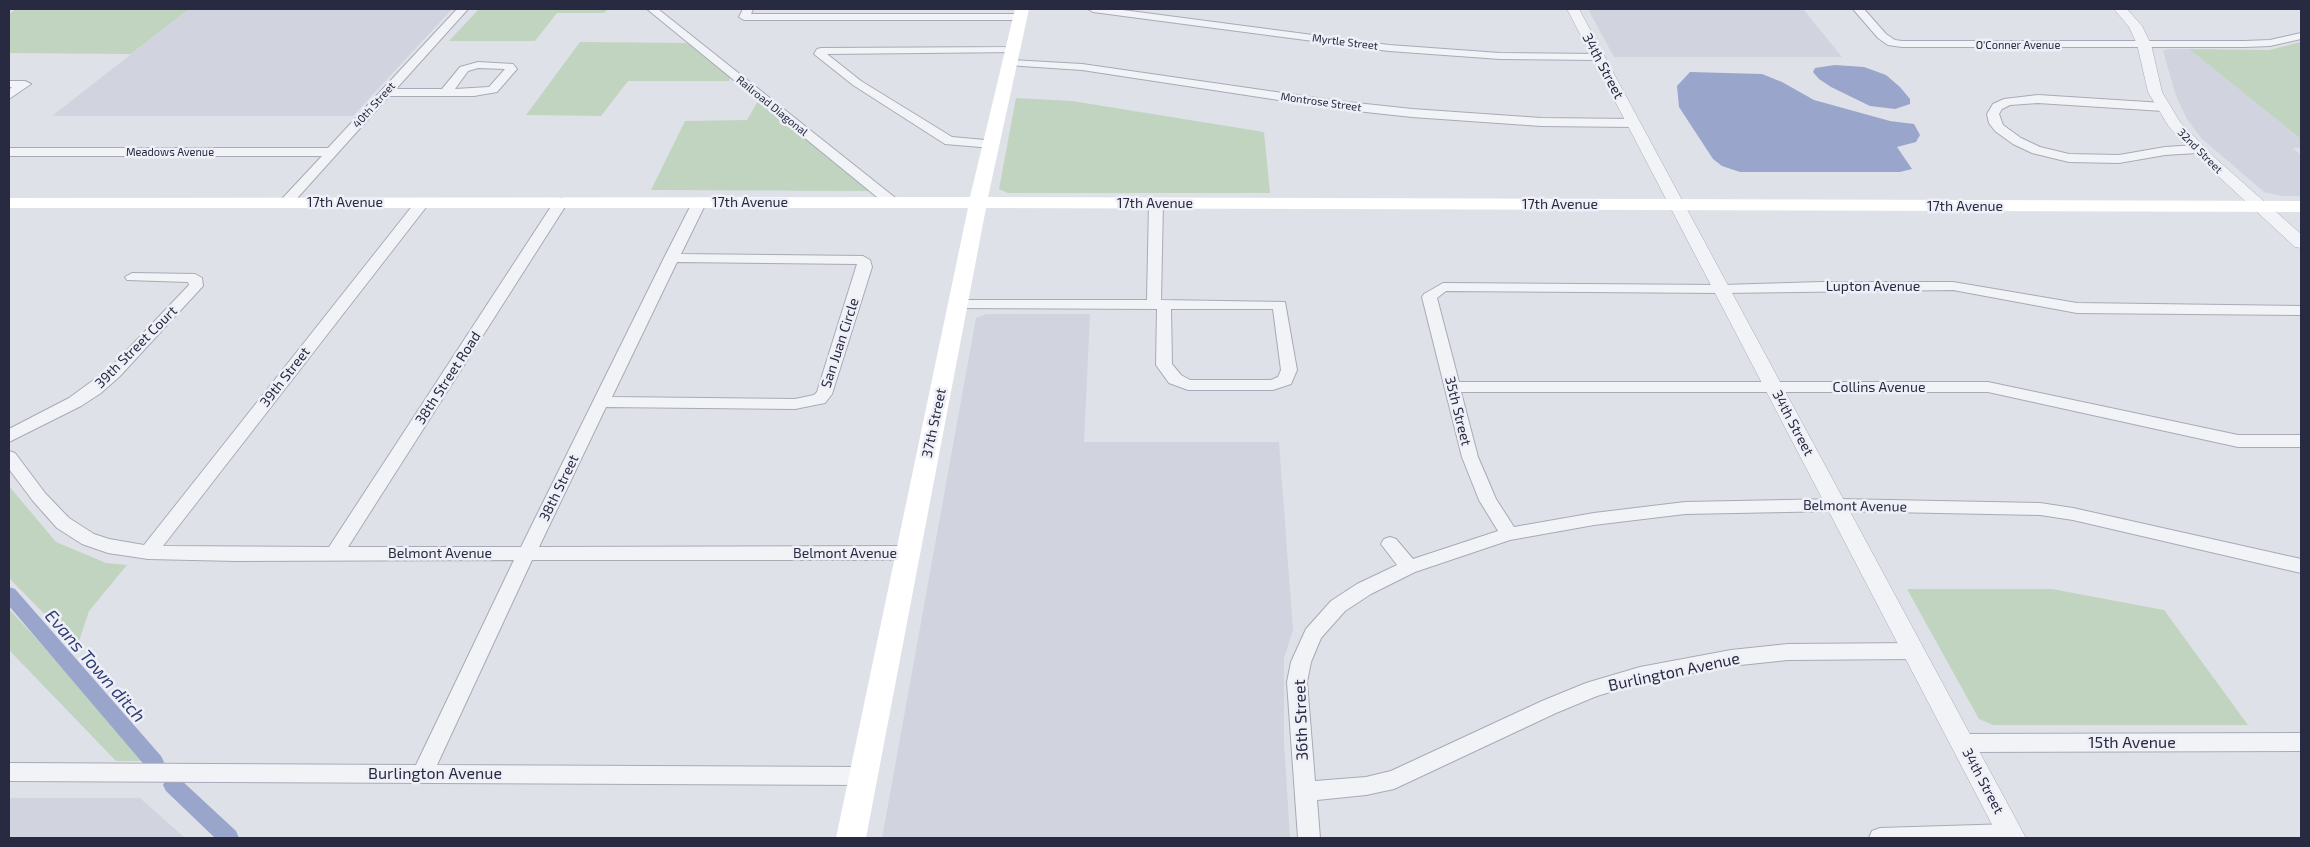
<!DOCTYPE html>
<html>
<head>
<meta charset="utf-8">
<style>
  body { margin:0 }
  #map { position:relative; width:2310px; height:847px; overflow:hidden; background:#dfe1e9; font-family:"Exo 2",sans-serif }
  canvas { display:block }
  .frame { position:absolute; inset:0; border:10px solid #272a41; pointer-events:none }
</style>
</head>
<body>
<div id="map">
<canvas width="2310" height="847"></canvas>
<div class="frame"></div>
</div>
<script>
const context = document.querySelector('canvas').getContext('2d');
context.lineJoin = 'round';
function paint(path, color) { context.fillStyle = color; context.fill(path, 'evenodd'); }
const toPath = rows => new Path2D(rows.map(r => 'M' + r).join(''));
function strokePath(path, color, width, dash) { context.strokeStyle = color; context.lineWidth = width; context.lineCap = dash ? 'butt' : 'round'; context.setLineDash(dash || []); context.stroke(path); }
function label(font, color, halo, rows, align = 'center') {
  context.font = font + ' "Exo 2",sans-serif'; context.lineWidth = 5; context.setLineDash([]); context.textBaseline = 'middle'; context.strokeStyle = halo; context.fillStyle = color; for (const [text, x, y, turn = 0] of rows) {
    context.save(); context.translate(x, y); context.rotate((+turn || 0) * Math.PI / 180); context.textAlign = isNaN(turn) ? turn : align; if (halo) context.strokeText(text, 0, 0); context.fillText(text, 0, 0); context.restore();
  }
}
paint(toPath([
  [189,9,452,9,353,116,52,116],
  [1588,9,1803,9,1842,57,1614,57],
  [2168,49,2189,49,2301,139,2301,148,2293,148,2301,155,2301,196,2282,196,2264,192,2201,138,2187,119,2176,96,2163,51],
  [986,314,1090,314,1084,442,1279,442,1293,630,1284,658,1284,742,1290,838,882,838,976,318],
  [9,798,140,798,185,838,9,838]
]), '#d1d3de');
paint(toPath([
  [16,9,189,9,131,54,9,53,9,14],
  [479,9,608,9,604,13,557,13,535,41,449,41],
  [580,42,687,43,731,77,729,81,628,81,601,116,526,115],
  [2301,42,2301,139,2189,49,2269,50],
  [1016,98,1072,101,1264,132,1270,193,1008,193,999,189],
  [759,99,872,191,651,190,685,121,747,120],
  [9,486,56,542,106,563,127,565,89,611,77,647,9,578],
  [1907,589,2052,589,2164,610,2248,725,1993,725,1979,719],
  [9,609,33,635,144,761,116,761,9,650]
]), '#c0d4c0');
paint(toPath([
  [1835,65,1864,67,1886,75,1900,87,1910,99,1910,104,1895,109,1870,106,1831,87,1819,79,1813,72,1815,68],
  [1690,72,1762,74,1782,82,1814,100,1890,121,1914,124,1920,135,1916,142,1897,147,1912,169,1900,172,1740,172,1722,166,1713,159,1679,107,1677,86]
]), '#99a5cb');
paint(toPath([
  [9,587,15,589,161,756,164,762,161,768,154,770,147,768,9,606,9,587],
  [173,776,180,779,236,831,239,838,215,838,166,791,163,785,166,779,173,776]
]), '#99a5cb');
const minor = toPath([
  [457,9,468,9,396,89,442,89,460,67,478,62,513,64,517,69,497,92,474,96,389,96,291,205,281,205,279,202,322,156,9,156,9,148,328,148,457,9],
  [478,68,505,69,489,87,455,89,468,71,478,68],
  [647,9,658,9,898,200,900,203,898,206,888,206,647,9],
  [743,9,753,9,751,14,1021,14,1026,17,1021,20,744,20,739,17,743,9],
  [1088,9,1115,9,1389,45,1500,53,1598,54,1604,57,1598,60,1500,59,1389,51,1093,12,1088,9],
  [1853,9,1864,9,1886,34,1895,40,1902,41,2245,41,2270,40,2301,33,2301,39,2270,46,2245,47,1902,47,1888,45,1878,38,1853,9],
  [1014,47,1018,48,1018,52,827,54,861,81,952,137,996,141,998,144,992,148,945,144,853,85,814,54,817,49,821,48,1014,47],
  [1011,60,1082,64,1338,101,1412,109,1541,118,1633,119,1639,123,1633,127,1541,126,1412,117,1338,109,1082,70,1007,65,1005,63,1011,60],
  [9,81,25,81,31,84,9,99,9,90,12,87,9,87,9,81],
  [2038,95,2163,103,2169,107,2163,111,2038,103,2010,105,2002,109,1999,114,2003,125,2021,138,2040,147,2069,154,2119,155,2165,147,2197,145,2203,149,2197,153,2165,155,2119,163,2069,162,2032,153,2013,144,1995,131,1989,123,1987,114,1993,104,2004,99,2038,95],
  [561,198,568,202,348,547,521,547,664,258,692,203,699,199,706,203,681,254,863,256,870,260,872,267,832,394,825,403,795,409,606,407,539,547,908,546,914,548,917,553,914,558,908,560,532,560,437,765,862,767,869,769,873,776,869,783,862,785,9,781,9,763,416,765,514,560,236,561,148,559,108,553,82,544,57,528,33,501,9,469,9,451,15,453,45,493,69,518,94,534,109,539,144,545,417,200,427,200,429,203,427,206,163,546,329,547,554,202,561,198],
  [677,262,857,264,817,392,814,395,795,399,612,397,677,262],
  [1156,199,1163,203,1161,300,1285,302,1297,370,1291,384,1273,390,1188,390,1169,383,1156,365,1157,309,959,308,952,304,959,300,1147,300,1149,203,1156,199],
  [1171,309,1273,309,1281,370,1278,377,1271,380,1190,380,1181,375,1172,364,1171,309],
  [132,273,195,274,202,278,203,286,120,376,101,393,81,406,9,442,9,429,69,398,110,368,189,285,188,282,127,280,125,277,132,273],
  [1822,282,1953,282,2077,303,2301,306,2301,315,2077,313,1953,290,1722,293,1446,291,1437,298,1459,382,1988,382,2238,435,2301,435,2301,447,2238,447,1988,392,1461,392,1478,457,1496,499,1514,527,1594,513,1685,502,1837,499,2040,503,2073,508,2301,559,2301,573,2073,520,2040,515,1837,511,1685,514,1594,525,1510,540,1415,572,1371,594,1345,611,1321,638,1311,662,1307,682,1315,781,1366,777,1391,771,1542,701,1586,683,1640,667,1731,650,1788,644,1914,643,1921,645,1924,651,1921,657,1914,659,1788,660,1731,666,1640,683,1597,696,1556,713,1394,789,1366,795,1317,800,1320,838,1298,838,1287,682,1291,662,1306,629,1331,601,1357,584,1397,565,1381,544,1384,539,1390,537,1396,539,1413,559,1498,531,1479,500,1462,457,1422,297,1424,294,1443,283,1722,285,1822,282],
  [2301,733,2301,751,1963,752,1956,749,1953,743,1956,737,1963,734,2301,733],
  [2011,824,2019,827,2022,834,2020,838,1869,838,1872,831,1880,828,2011,824]
]);
const tertiary = toPath([
  [1567,9,1579,9,2026,838,1999,838,1567,9],
  [2114,9,2127,9,2142,26,2151,44,2162,92,2180,122,2214,157,2301,234,2301,248,2295,247,2204,163,2169,127,2148,92,2137,44,2129,27,2114,9]
]);
strokePath(minor, '#a8aab7', 2);
strokePath(tertiary, '#a8aab7', 1);
paint(minor, '#f2f3f7');
paint(tertiary, '#f2f3f7');
paint(toPath([
  [1015,9,1029,9,988,197,2301,201,2301,212,986,208,866,838,836,838,968,208,9,208,9,198,970,197,1015,9]
]), '#fff');
label('11px', '#272a41', '#eff0f7', [
  ["Myrtle Street",1345,42,7],
  ["O'Conner Avenue",2018,45],
  ["Montrose Street",1321,102,8],
  ["40th Street",374,105,-48],
  ["Railroad Diagonal",772,106,39],
  ["32nd Street",2200,151,45],
  ["Meadows Avenue",170,152]
]);
label('14px', '#272a41', '#eff0f7', [
  ["34th Street",1603,66,62],
  ["17th Avenue",345,202],
  ["17th Avenue",750,202],
  ["17th Avenue",1155,203],
  ["17th Avenue",1560,204],
  ["17th Avenue",1965,206],
  ["Lupton Avenue",1873,286],
  ["San Juan Circle",840,343,-72],
  ["39th Street Court",136,347,-45],
  ["39th Street",285,377,-52],
  ["38th Street Road",448,378,-57],
  ["Collins Avenue",1879,387],
  ["35th Street",1458,411,76],
  ["37th Street",934,423,-78],
  ["34th Street",1793,423,62],
  ["38th Street",559,488,-64],
  ["Belmont Avenue",1855,506,1],
  ["Belmont Avenue",440,553],
  ["Belmont Avenue",845,553],
  ["34th Street",1983,781,62]
]);
label('16px', '#272a41', '#eff0f7', [
  ["Burlington Avenue",1674,672,-12],
  ["36th Street",1301,720,-92],
  ["15th Avenue",2132,743],
  ["Burlington Avenue",435,774]
]);
label('italic 18px', '#303e77', '#eff0f7', [
  ["Evans Town ditch",95,666,49]
]);
</script>
</body>
</html>
